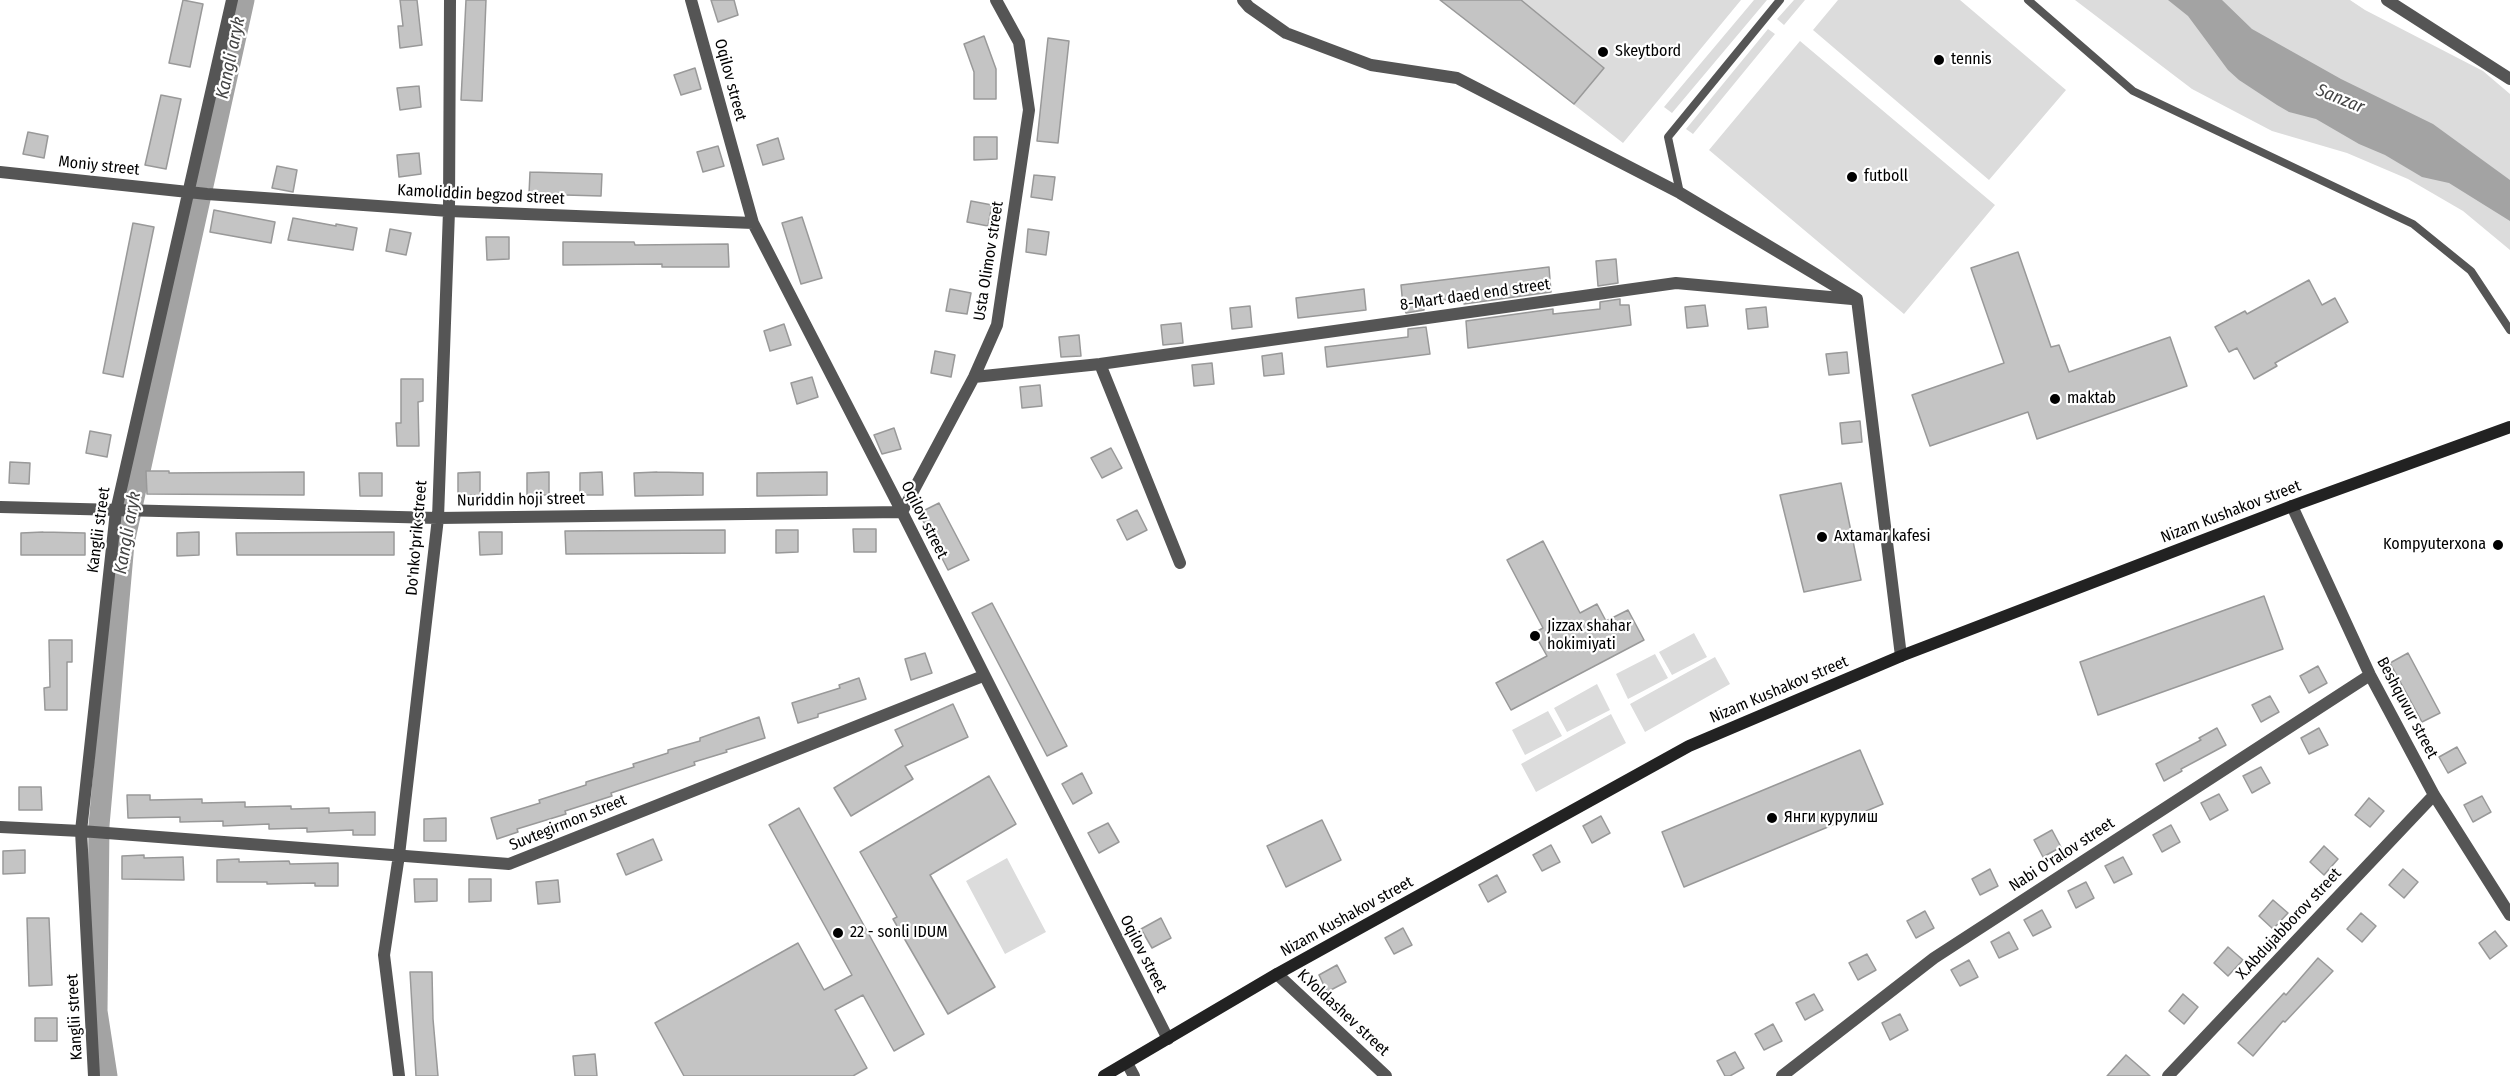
<!DOCTYPE html>
<html>
<head>
<meta charset="utf-8">
<style>
  body { margin:0 }
  canvas { display:block; background:#fff }
</style>
</head>
<body>
<canvas width="2510" height="1076"></canvas>
<script>
const context = document.querySelector('canvas').getContext('2d');
context.lineJoin = 'round';
function paint(path, color) { context.fillStyle = color; context.fill(path, 'evenodd'); }
const toPath = rows => new Path2D(rows.map(r => 'M' + r).join(''));
function strokePath(path, color, width, dash) { context.strokeStyle = color; context.lineWidth = width; context.lineCap = dash ? 'butt' : 'round'; context.setLineDash(dash || []); context.stroke(path); }
function label(font, color, halo, rows, align = 'center') {
  context.font = font + ' "Fira Sans Condensed",sans-serif'; context.lineWidth = 4.5; context.setLineDash([]); context.textBaseline = 'middle'; context.strokeStyle = halo; context.fillStyle = color; for (const [text, x, y, turn = 0] of rows) {
    context.save(); context.translate(x, y); context.rotate((+turn || 0) * Math.PI / 180); context.textAlign = isNaN(turn) ? turn : align; if (halo) context.strokeText(text, 0, 0); context.fillText(text, 0, 0); context.restore();
  }
}
paint(toPath([
  [1440,0,1741,0,1623,143],
  [1754,0,1767,0,1672,113,1664,107],
  [1794,0,1805,0,1784,25,1777,19],
  [1838,0,1960,0,2066,90,1989,180,1813,30],
  [2075,0,2350,0,2365,10,2483,71,2510,94,2510,250,2463,211,2408,179,2347,153,2272,131,2192,89],
  [1768,29,1775,34,1693,134,1686,129],
  [1800,41,1995,205,1904,314,1709,150],
  [1694,633,1707,657,1672,675,1659,652],
  [1655,654,1668,678,1628,699,1616,674],
  [1715,657,1730,684,1645,732,1630,704],
  [1597,684,1610,710,1567,732,1554,708],
  [1548,711,1562,736,1525,755,1512,730],
  [1611,714,1626,743,1536,792,1521,764],
  [1007,858,1046,932,1005,954,966,881]
]), '#dcdcdc');
paint(toPath([
  [2168,0,2222,0,2252,29,2341,79,2433,124,2510,180,2510,221,2449,183,2422,177,2385,155,2359,144,2316,119,2289,112,2277,105,2239,80,2228,70,2188,16]
]), '#a3a3a3');
strokePath(toPath([
  [107,1076,97,1011,99,825,124,543,244,0]
]), '#a3a3a3', 21);
const building = toPath([
  [183,0,203,4,190,67,169,63,183,0],
  [400,0,417,0,422,45,400,48,398,26,403,26,400,0],
  [466,0,486,0,482,101,461,100,466,0],
  [711,0,734,0,738,15,718,22,711,0],
  [1440,0,1521,0,1604,68,1574,104,1440,0],
  [984,36,996,69,996,99,974,99,974,72,964,44,984,36],
  [1048,38,1069,41,1058,143,1037,141,1048,38],
  [695,68,701,89,681,95,674,75,695,68],
  [419,86,421,107,400,110,397,88,419,86],
  [161,95,181,99,166,169,145,165,161,95],
  [28,132,48,136,44,158,23,154,28,132],
  [974,137,997,137,997,159,974,160,974,137],
  [778,138,784,159,763,165,757,145,778,138],
  [718,146,724,166,703,172,697,152,718,146],
  [419,153,421,174,399,177,397,155,419,153],
  [277,166,297,170,293,192,272,188,277,166],
  [530,172,602,174,601,196,529,194,530,172],
  [1034,175,1055,177,1052,200,1031,197,1034,175],
  [971,201,992,205,988,226,967,222,971,201],
  [214,210,275,222,271,243,210,232,214,210],
  [802,217,822,278,801,284,782,223,802,217],
  [293,218,336,226,336,224,357,228,353,250,288,240,293,218],
  [133,223,154,227,123,377,103,373,133,223],
  [390,229,411,233,406,255,386,251,390,229],
  [1028,229,1049,232,1046,255,1026,252,1028,229],
  [486,237,509,237,509,259,487,260,486,237],
  [563,242,634,242,635,245,728,244,729,267,662,267,662,264,563,265,563,242],
  [2018,252,2051,347,2059,345,2069,372,2170,337,2187,386,2037,439,2028,412,1930,446,1912,395,2004,363,1971,268,2018,252],
  [1616,259,1618,283,1598,286,1596,261,1616,259],
  [1549,267,1551,292,1464,304,1463,298,1423,302,1424,310,1406,313,1403,306,1401,285,1549,267],
  [2309,280,2322,305,2335,298,2348,322,2275,363,2277,366,2254,379,2237,348,2229,352,2215,327,2245,311,2247,314,2309,280],
  [950,289,971,293,967,314,946,311,950,289],
  [1364,289,1366,310,1298,318,1296,298,1364,289],
  [1620,299,1620,305,1629,305,1631,325,1468,348,1466,321,1553,309,1553,314,1600,309,1600,302,1620,299],
  [1705,305,1708,326,1687,328,1685,307,1705,305],
  [1250,306,1252,327,1232,329,1230,308,1250,306],
  [1766,307,1768,327,1748,329,1746,309,1766,307],
  [1181,323,1183,343,1163,345,1161,325,1181,323],
  [784,324,791,345,770,351,764,331,784,324],
  [1426,327,1430,354,1327,367,1325,347,1408,337,1408,329,1426,327],
  [1079,335,1081,356,1061,357,1059,337,1079,335],
  [935,351,955,355,951,377,931,373,935,351],
  [1847,352,1849,373,1829,375,1826,354,1847,352],
  [1282,353,1284,374,1264,376,1262,356,1282,353],
  [1212,363,1214,384,1194,386,1192,365,1212,363],
  [812,377,818,397,797,404,791,383,812,377],
  [401,379,423,379,423,401,418,402,419,446,397,446,396,423,401,423,401,379],
  [1040,385,1042,406,1022,408,1020,387,1040,385],
  [1860,421,1862,442,1842,444,1840,423,1860,421],
  [894,428,901,449,882,454,874,435,894,428],
  [90,431,111,435,107,457,86,453,90,431],
  [1111,448,1122,468,1102,478,1091,458,1111,448],
  [10,462,30,463,29,484,9,483,10,462],
  [146,471,169,471,169,473,304,472,304,495,147,494,146,471],
  [480,472,480,495,458,496,458,473,480,472],
  [549,472,549,495,527,495,527,473,549,472],
  [602,472,603,495,580,495,580,473,602,472],
  [657,472,703,473,703,495,635,496,634,473,657,472],
  [827,472,827,495,757,496,757,473,827,472],
  [359,473,382,473,382,496,360,496,359,473],
  [1841,483,1861,580,1804,592,1780,495,1841,483],
  [939,503,969,560,948,570,919,513,939,503],
  [1137,510,1147,530,1127,540,1117,520,1137,510],
  [853,529,876,529,876,552,854,552,853,529],
  [725,530,725,553,566,554,565,531,725,530],
  [776,530,798,530,798,552,776,553,776,530],
  [43,532,85,533,85,555,21,555,21,533,43,532],
  [199,532,199,555,177,556,177,533,199,532],
  [394,532,394,555,237,555,236,533,394,532],
  [479,532,502,532,502,554,480,555,479,532],
  [1543,541,1580,613,1597,604,1606,621,1628,610,1644,640,1511,710,1496,683,1547,656,1534,633,1543,628,1507,560,1543,541],
  [2264,596,2283,649,2098,715,2080,662,2264,596],
  [992,603,1067,746,1047,756,972,613,992,603],
  [49,640,72,640,72,662,67,662,67,710,45,710,44,688,50,687,49,640],
  [925,653,932,673,911,680,905,659,925,653],
  [2408,653,2440,713,2422,722,2390,663,2408,653],
  [2318,666,2327,683,2309,693,2300,676,2318,666],
  [859,678,866,699,818,714,818,717,798,723,792,703,840,688,839,685,859,678],
  [2270,696,2279,712,2261,722,2252,705,2270,696],
  [953,704,968,737,905,766,913,779,851,816,834,788,903,746,895,730,953,704],
  [759,717,765,738,726,750,727,752,694,762,695,765,611,793,612,796,565,811,566,814,517,829,518,832,497,839,491,818,540,803,539,800,586,785,586,782,634,767,633,764,668,753,668,750,700,741,700,738,759,717],
  [2217,728,2226,745,2181,769,2182,771,2164,781,2156,764,2201,740,2199,738,2217,728],
  [2319,728,2328,745,2309,754,2301,738,2319,728],
  [2457,747,2466,763,2448,773,2439,757,2457,747],
  [1860,750,1883,804,1684,887,1662,832,1860,750],
  [2261,767,2270,783,2252,793,2243,776,2261,767],
  [1082,773,1092,793,1073,804,1062,784,1082,773],
  [989,776,1016,824,930,875,995,987,948,1014,893,919,897,917,860,852,989,776],
  [19,787,41,787,42,810,19,810,19,787],
  [2219,794,2228,810,2210,820,2201,803,2219,794],
  [127,795,150,795,150,800,202,799,202,803,245,802,245,807,291,806,291,809,329,808,329,813,375,812,375,835,353,835,353,830,307,832,307,828,269,829,269,824,223,826,223,821,180,822,180,817,128,818,127,795],
  [2482,796,2491,812,2473,822,2464,805,2482,796],
  [2369,798,2384,811,2370,827,2355,815,2369,798],
  [799,808,924,1034,894,1051,863,995,835,1010,867,1068,853,1076,684,1076,655,1023,798,943,824,990,852,975,769,825,799,808],
  [1601,816,1610,833,1592,843,1583,826,1601,816],
  [446,818,446,841,424,841,424,819,446,818],
  [1322,820,1341,860,1286,887,1267,846,1322,820],
  [1108,823,1119,842,1099,853,1088,833,1108,823],
  [2171,825,2180,842,2162,852,2153,835,2171,825],
  [2052,830,2061,847,2043,857,2034,840,2052,830],
  [653,839,662,860,626,875,617,854,653,839],
  [1551,845,1560,862,1542,871,1533,855,1551,845],
  [2324,846,2338,859,2324,875,2310,862,2324,846],
  [25,850,25,873,3,874,3,851,25,850],
  [144,855,144,858,183,857,184,880,122,879,122,856,144,855],
  [2123,857,2132,874,2114,883,2105,866,2123,857],
  [239,859,239,862,289,861,290,864,338,863,338,886,315,886,315,883,267,884,267,882,217,882,217,860,239,859],
  [1990,869,1998,886,1980,895,1972,879,1990,869],
  [2403,869,2418,882,2404,898,2389,885,2403,869],
  [1497,875,1506,892,1488,902,1479,885,1497,875],
  [414,879,437,879,437,901,415,902,414,879],
  [469,879,491,879,491,901,469,902,469,879],
  [558,880,560,902,538,904,536,882,558,880],
  [2086,882,2094,898,2076,908,2068,891,2086,882],
  [2273,900,2288,913,2273,929,2259,916,2273,900],
  [2042,910,2051,927,2033,936,2024,920,2042,910],
  [1925,911,1934,928,1916,938,1907,921,1925,911],
  [2361,913,2376,926,2362,942,2347,929,2361,913],
  [27,918,49,918,52,985,29,986,27,918],
  [1161,918,1171,938,1152,948,1141,929,1161,918],
  [1403,928,1412,945,1394,954,1385,938,1403,928],
  [2495,931,2507,946,2490,959,2479,943,2495,931],
  [2009,932,2018,949,1999,958,1991,942,2009,932],
  [2228,947,2243,960,2228,976,2214,963,2228,947],
  [1867,954,1876,970,1858,980,1849,963,1867,954],
  [2318,958,2333,971,2285,1022,2283,1021,2253,1056,2238,1043,2284,993,2286,995,2318,958],
  [1969,960,1978,977,1960,986,1951,970,1969,960],
  [1337,965,1346,982,1327,992,1319,975,1337,965],
  [410,972,432,972,433,1019,438,1076,416,1076,410,972],
  [1814,994,1823,1010,1805,1020,1796,1003,1814,994],
  [2183,994,2198,1007,2184,1024,2169,1011,2183,994],
  [1900,1014,1908,1030,1890,1040,1882,1023,1900,1014],
  [35,1018,57,1018,57,1041,35,1041,35,1018],
  [1773,1024,1782,1041,1764,1050,1755,1034,1773,1024],
  [1735,1052,1744,1068,1730,1076,1725,1076,1717,1061,1735,1052],
  [595,1054,597,1076,575,1076,573,1056,595,1054],
  [2126,1055,2150,1076,2107,1076,2126,1055]
]);
paint(building, '#c4c4c4');
strokePath(building, '#999', 1.5);
strokePath(toPath([
  [2028,0,2133,91,2413,224,2471,271,2510,330],
  [1680,193,1668,137,1780,0]
]), '#555', 8);
strokePath(toPath([
  [691,0,753,223,902,512,1168,1039],
  [1243,0,1249,7,1286,33,1371,65,1457,78,1680,193,1857,299,1901,656],
  [2387,0,2510,79],
  [0,172,207,194,449,211,753,223],
  [1100,364,1180,563],
  [974,377,1100,364,1676,283,1852,299],
  [2292,506,2370,675,2434,795,2510,915],
  [0,507,438,518,902,512,974,377,997,325,1029,110,1019,42,996,0],
  [0,827,81,831,509,864,983,676],
  [1277,974,1386,1076],
  [1127,1063,1134,1076],
  [94,1076,81,831,116,511,232,0],
  [399,1076,384,955,399,855,438,518,449,211,450,0],
  [1782,1076,1934,958,2370,675],
  [2168,1076,2434,795]
]), '#555', 12);
strokePath(toPath([
  [1104,1076,1277,974,1689,746,1901,656,2292,506,2510,427]
]), '#222', 12);
for (const [x, y, r, color] of [
  [1603,52,6,"#000"],
  [1939,60,6,"#000"],
  [1852,177,6,"#000"],
  [2055,399,6,"#000"],
  [1822,537,6,"#000"],
  [2498,545,6,"#000"],
  [1535,636,6,"#000"],
  [1772,818,6,"#000"],
  [838,933,6,"#000"]
]) { const dot = new Path2D(); dot.arc(x, y, r, 0, 2 * Math.PI); context.fillStyle = color; context.fill(dot); strokePath(dot, '#fff', 2); }
label('16px', '#000', '#fff', [
  ["Skeytbord",1615,52],
  ["tennis",1951,60],
  ["futboll",1864,177],
  ["maktab",2067,399],
  ["Axtamar kafesi",1834,537],
  ["Kompyuterxona",2486,545,"right"],
  ["Jizzax shahar",1547,627],
  ["hokimiyati",1547,645],
  ["Янги курулиш",1784,818],
  ["22 - sonli IDUM",850,933]
], 'left');
label('16px', '#000', '#fff', [
  ["Oqilov street",730,80,75],
  ["Moniy street",99,166,6],
  ["Kamoliddin begzod street",481,195,3],
  ["Usta Olimov street",989,261,-81],
  ["8-Mart daed end street",1475,295,-8],
  ["Nuriddin hoji street",521,500,-1],
  ["Nizam Kushakov street",2231,512,-21],
  ["Oqilov street",924,520,63],
  ["Kanglii street",99,530,-82],
  ["Do'nko'prik street",417,538,-85],
  ["Nizam Kushakov street",1779,690,-23],
  ["Beshquvur street",2407,708,62],
  ["Suvtegirmon street",568,823,-22],
  ["Nabi O'ralov street",2062,855,-33],
  ["Nizam Kushakov street",1347,917,-29],
  ["X.Abdujabborov street",2289,924,-47],
  ["Oqilov street",1143,954,63],
  ["K.Yoldashev street",1343,1013,43],
  ["Kanglii street",75,1017,-93]
]);
label('italic 18px', '#444', '#fff', [
  ["Kangli aryk",231,58,-78],
  ["Sanzar",2340,99,22],
  ["Kangli aryk",128,533,-80]
]);
</script>
</body>
</html>
